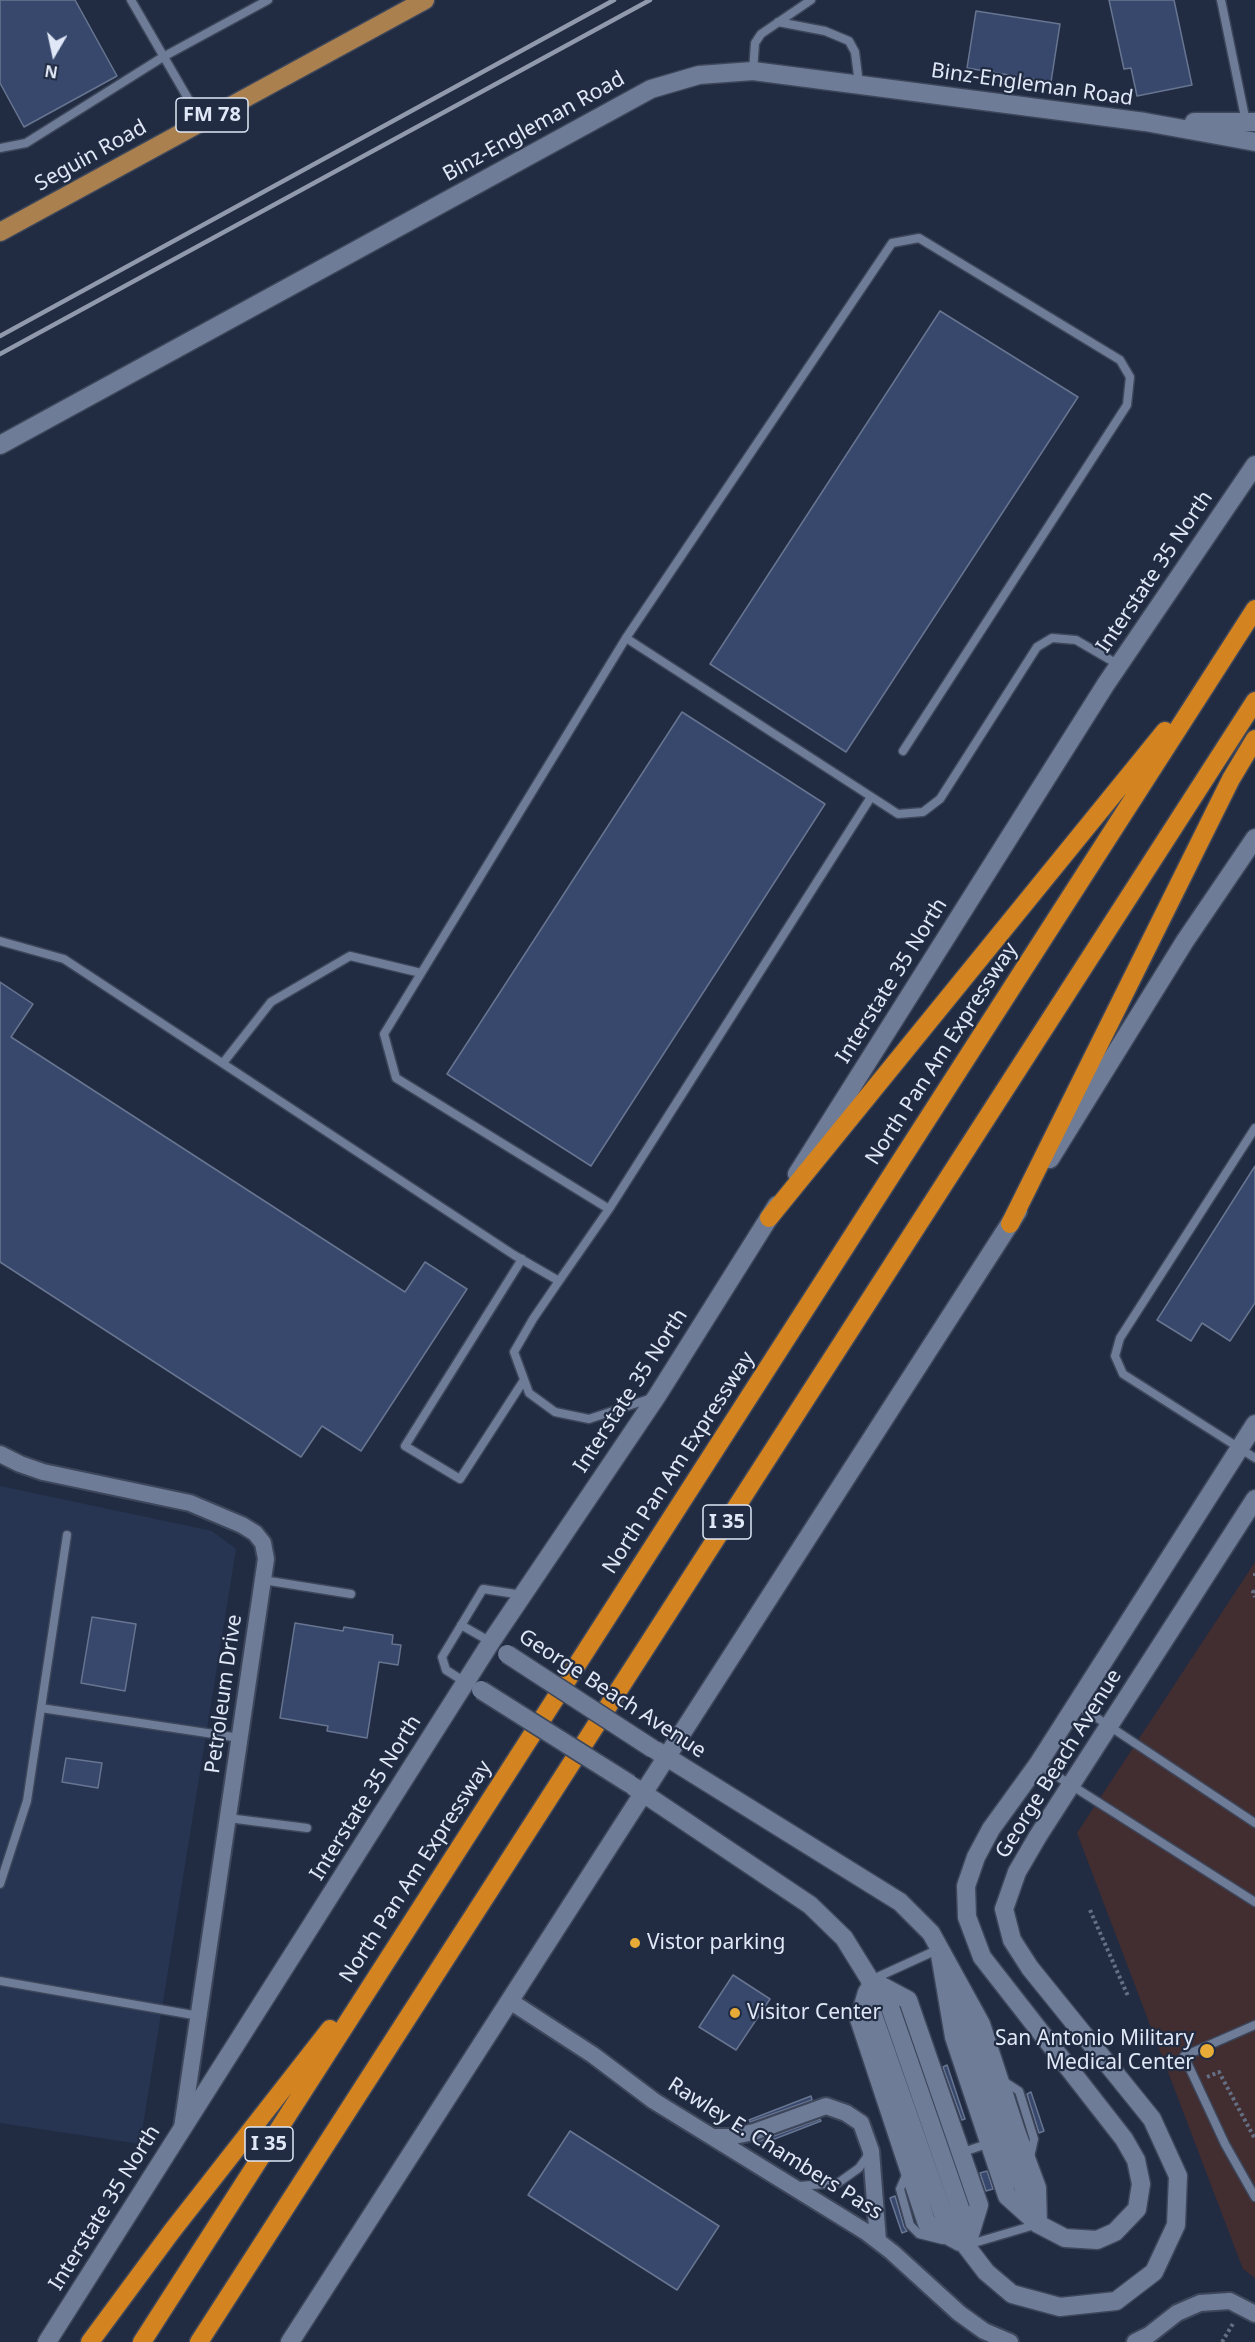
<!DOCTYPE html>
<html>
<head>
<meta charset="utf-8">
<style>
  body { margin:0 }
  #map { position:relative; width:1255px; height:2342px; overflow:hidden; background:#212c43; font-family:"Noto Sans",sans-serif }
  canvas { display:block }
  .north { position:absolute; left:24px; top:24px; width:60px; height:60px; -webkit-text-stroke:4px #212c43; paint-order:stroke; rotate:189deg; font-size:16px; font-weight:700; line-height:24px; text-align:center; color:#e0e8f7 }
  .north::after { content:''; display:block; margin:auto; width:21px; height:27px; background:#e0e8f7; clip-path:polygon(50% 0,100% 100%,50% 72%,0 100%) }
</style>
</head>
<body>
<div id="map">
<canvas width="1255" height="2342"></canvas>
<div class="north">N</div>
</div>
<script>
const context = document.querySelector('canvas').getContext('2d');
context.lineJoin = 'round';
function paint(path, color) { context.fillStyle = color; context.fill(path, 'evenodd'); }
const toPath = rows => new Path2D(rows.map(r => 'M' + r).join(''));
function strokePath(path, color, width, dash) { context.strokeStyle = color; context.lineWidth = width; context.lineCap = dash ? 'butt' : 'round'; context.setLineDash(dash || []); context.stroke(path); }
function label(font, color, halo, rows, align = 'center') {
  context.font = font + ' "Noto Sans",sans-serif'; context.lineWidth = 4.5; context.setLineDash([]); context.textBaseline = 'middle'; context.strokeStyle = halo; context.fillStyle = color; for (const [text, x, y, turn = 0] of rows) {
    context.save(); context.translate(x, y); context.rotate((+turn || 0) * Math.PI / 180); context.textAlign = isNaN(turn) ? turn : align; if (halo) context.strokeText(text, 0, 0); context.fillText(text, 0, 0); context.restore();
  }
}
paint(toPath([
  [0,1486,212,1531,236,1549,140,2144,0,2123]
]), '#273552');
paint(toPath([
  [1255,1562,1255,2278,1243,2269,1077,1833]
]), '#422d30');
const building = toPath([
  [0,0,75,0,117,76,24,127,0,83,0,0],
  [1109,0,1174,0,1192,85,1137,96,1131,68,1124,69,1109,0],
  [976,11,1060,24,1051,82,967,68,976,11],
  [940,311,1078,397,846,752,710,664,940,311],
  [682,712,825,804,591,1166,447,1074,682,712],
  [0,982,33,1004,11,1037,405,1292,425,1262,467,1289,361,1451,322,1426,301,1457,0,1262,0,982],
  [1255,1166,1255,1303,1230,1341,1202,1323,1191,1341,1157,1320,1255,1166],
  [92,1617,136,1624,125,1691,81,1683,92,1617],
  [295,1623,343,1631,344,1627,393,1635,392,1644,401,1645,398,1665,379,1662,367,1738,327,1731,328,1726,280,1718,295,1623],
  [66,1758,102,1763,98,1788,62,1782,66,1758],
  [733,1975,770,1999,736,2050,699,2027,733,1975],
  [947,2065,965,2119,962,2120,943,2067,947,2065],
  [1031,2092,1044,2131,1039,2133,1027,2094,1031,2092],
  [811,2096,812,2100,750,2122,749,2120,811,2096],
  [820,2119,821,2121,759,2145,757,2142,820,2119],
  [570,2131,719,2226,677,2290,528,2195,570,2131],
  [987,2171,993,2189,986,2191,980,2173,987,2171],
  [895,2196,904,2227,907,2231,902,2233,890,2198,895,2196]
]);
paint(building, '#38486d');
strokePath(building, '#687590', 1.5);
const lane = toPath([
  [131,0,201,121],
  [1221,0,1246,122],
  [778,22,825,31,849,41,855,52,859,84],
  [753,71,755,43,761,34,811,0],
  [0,148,26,143,163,57,268,0],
  [626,638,892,243,919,238,1120,360,1130,377,1127,405,903,751],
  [871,797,609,1209,396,1078,384,1034,626,638,898,814,923,812,940,799,1037,647,1052,638,1076,640,1119,665],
  [0,941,64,959,514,1255,559,1281,533,1319,514,1352,529,1393,555,1412,589,1419,652,1398],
  [223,1063,271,1002,350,956,421,973],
  [1255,1128,1120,1338,1115,1356,1123,1374,1255,1458],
  [522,1259,405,1446,460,1479,524,1380],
  [559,1281,609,1209],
  [263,1580,351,1594],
  [461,1625,491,1642],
  [465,1682,446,1670,442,1657,483,1589,522,1595],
  [1076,1704,1255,1823],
  [41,1708,240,1738],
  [1038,1764,1255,1902],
  [228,1818,307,1828],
  [0,1884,27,1801,67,1535],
  [871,1980,939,1949],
  [0,1981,199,2016],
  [1255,2025,1184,2056,1225,2144,1255,2197],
  [1002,2080,1019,2091,1034,2139,1030,2157],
  [960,2153,990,2143],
  [907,2173,900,2189,910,2225,919,2234,943,2240],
  [799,2186,838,2183,859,2168,869,2154],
  [967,2245,1038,2224]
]);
const street = toPath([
  [0,1454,20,1464,43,1472,190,1503,242,1525,255,1533,263,1543,266,1559,182,2128],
  [510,2001,593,2055,654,2101,866,2232,892,2252,959,2313,984,2331,1010,2342],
  [714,2137,729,2137,754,2132,826,2106,846,2113,861,2123,871,2151,878,2241],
  [1135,2342,1149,2335,1177,2313,1200,2303,1230,2301,1255,2314]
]);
const secondary = toPath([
  [1194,122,1255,122],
  [0,445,651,89,699,75,753,71,1145,122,1255,142],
  [1050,1159,1185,941,1255,838],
  [797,1174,1106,684,1255,465],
  [657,1751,900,1902,931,1933,981,2024,1017,2134,1037,2188,1038,2224],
  [634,1787,810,1905,844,1938,870,1980,889,2004,961,2211,966,2245],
  [939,1949,954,2037,1007,2196,1038,2224,1065,2238,1097,2240,1115,2232,1137,2209,1141,2184,1136,2160,1124,2139,982,1957,967,1917,966,1886,976,1857,991,1829,1038,1764,1255,1424],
  [870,1980,872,2012,944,2217,986,2272,1012,2294,1060,2307,1116,2301,1154,2272,1176,2225,1178,2176,1152,2119,1030,1968,1012,1940,1004,1909,1017,1872,1038,1836,1255,1499],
  [876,1983,908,2000,979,2205,968,2241],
  [867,1992,859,2019,927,2224,960,2242],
  [957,2000,1004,2138,1035,2217],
  [47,2342,491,1642,657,1396,777,1205],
  [290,2342,1018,1211]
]);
const primary = toPath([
  [0,232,425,0]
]);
const highway = toPath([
  [769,1218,1165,731],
  [1010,1224,1231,779,1255,739],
  [90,2342,172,2231,330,2029],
  [142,2342,1255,609],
  [199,2342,1255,701]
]);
strokePath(lane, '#3d465a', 11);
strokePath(street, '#3d465a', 20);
strokePath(secondary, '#3d465a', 21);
strokePath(primary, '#3d465a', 21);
strokePath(highway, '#3d465a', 21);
strokePath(toPath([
  [1255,1573,1255,1576],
  [1255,1591,1253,1592,1255,1597],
  [1090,1910,1128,1996],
  [1207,2077,1219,2072,1255,2139],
  [1222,2342,1234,2322]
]), '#656f83', 4, [3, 3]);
strokePath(lane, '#6e7c97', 8);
strokePath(street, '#6e7c97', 16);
strokePath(secondary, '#6e7c97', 18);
strokePath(primary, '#ab804f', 18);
strokePath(highway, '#d3831f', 18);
strokePath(toPath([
  [0,336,614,0],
  [0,354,650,0]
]), '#919aad', 4.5);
const secondaryBridge = toPath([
  [507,1654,653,1749],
  [481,1690,630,1784]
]);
strokePath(secondaryBridge, '#3d465a', 21, []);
strokePath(secondaryBridge, '#6e7c97', 18);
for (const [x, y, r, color] of [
  [635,1943,6,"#e8ab37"],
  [735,2013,6,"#e8ab37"],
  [1207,2051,8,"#e8ab37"]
]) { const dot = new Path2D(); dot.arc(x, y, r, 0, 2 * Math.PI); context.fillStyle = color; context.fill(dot); strokePath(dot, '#212c43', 2); }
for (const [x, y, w] of [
  [212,115,72],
  [727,1522,48],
  [269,2144,48]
]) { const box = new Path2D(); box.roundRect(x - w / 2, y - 17, w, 34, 4.5); context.fillStyle = '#212c43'; context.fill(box); strokePath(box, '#e0e8f7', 1.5); }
label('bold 20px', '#e0e8f7', null, [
  ["FM 78",212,115],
  ["I 35",727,1522],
  ["I 35",269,2144]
]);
label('21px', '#e0e8f7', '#212c43', [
  ["Binz-Engleman Road",1032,85,8],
  ["Binz-Engleman Road",534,127,-29],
  ["Seguin Road",91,156,-29],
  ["Interstate 35 North",1155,572,-56],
  ["Interstate 35 North",892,981,-58],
  ["North Pan Am Expressway",942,1054,-57],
  ["Interstate 35 North",631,1391,-57],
  ["North Pan Am Expressway",679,1463,-57],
  ["Petroleum Drive",224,1694,-82],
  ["George Beach Avenue",612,1694,33],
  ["George Beach Avenue",1059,1764,-58],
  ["Interstate 35 North",366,1798,-58],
  ["North Pan Am Expressway",416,1872,-57],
  ["Rawley E. Chambers Pass",775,2149,32],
  ["Interstate 35 North",105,2208,-58]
]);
label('21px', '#e0e8f7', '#212c43', [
  ["Vistor parking",647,1943],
  ["Visitor Center",747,2013],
  ["San Antonio Military",1194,2039,"right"],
  ["Medical Center",1194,2063,"right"]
], 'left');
</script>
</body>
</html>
